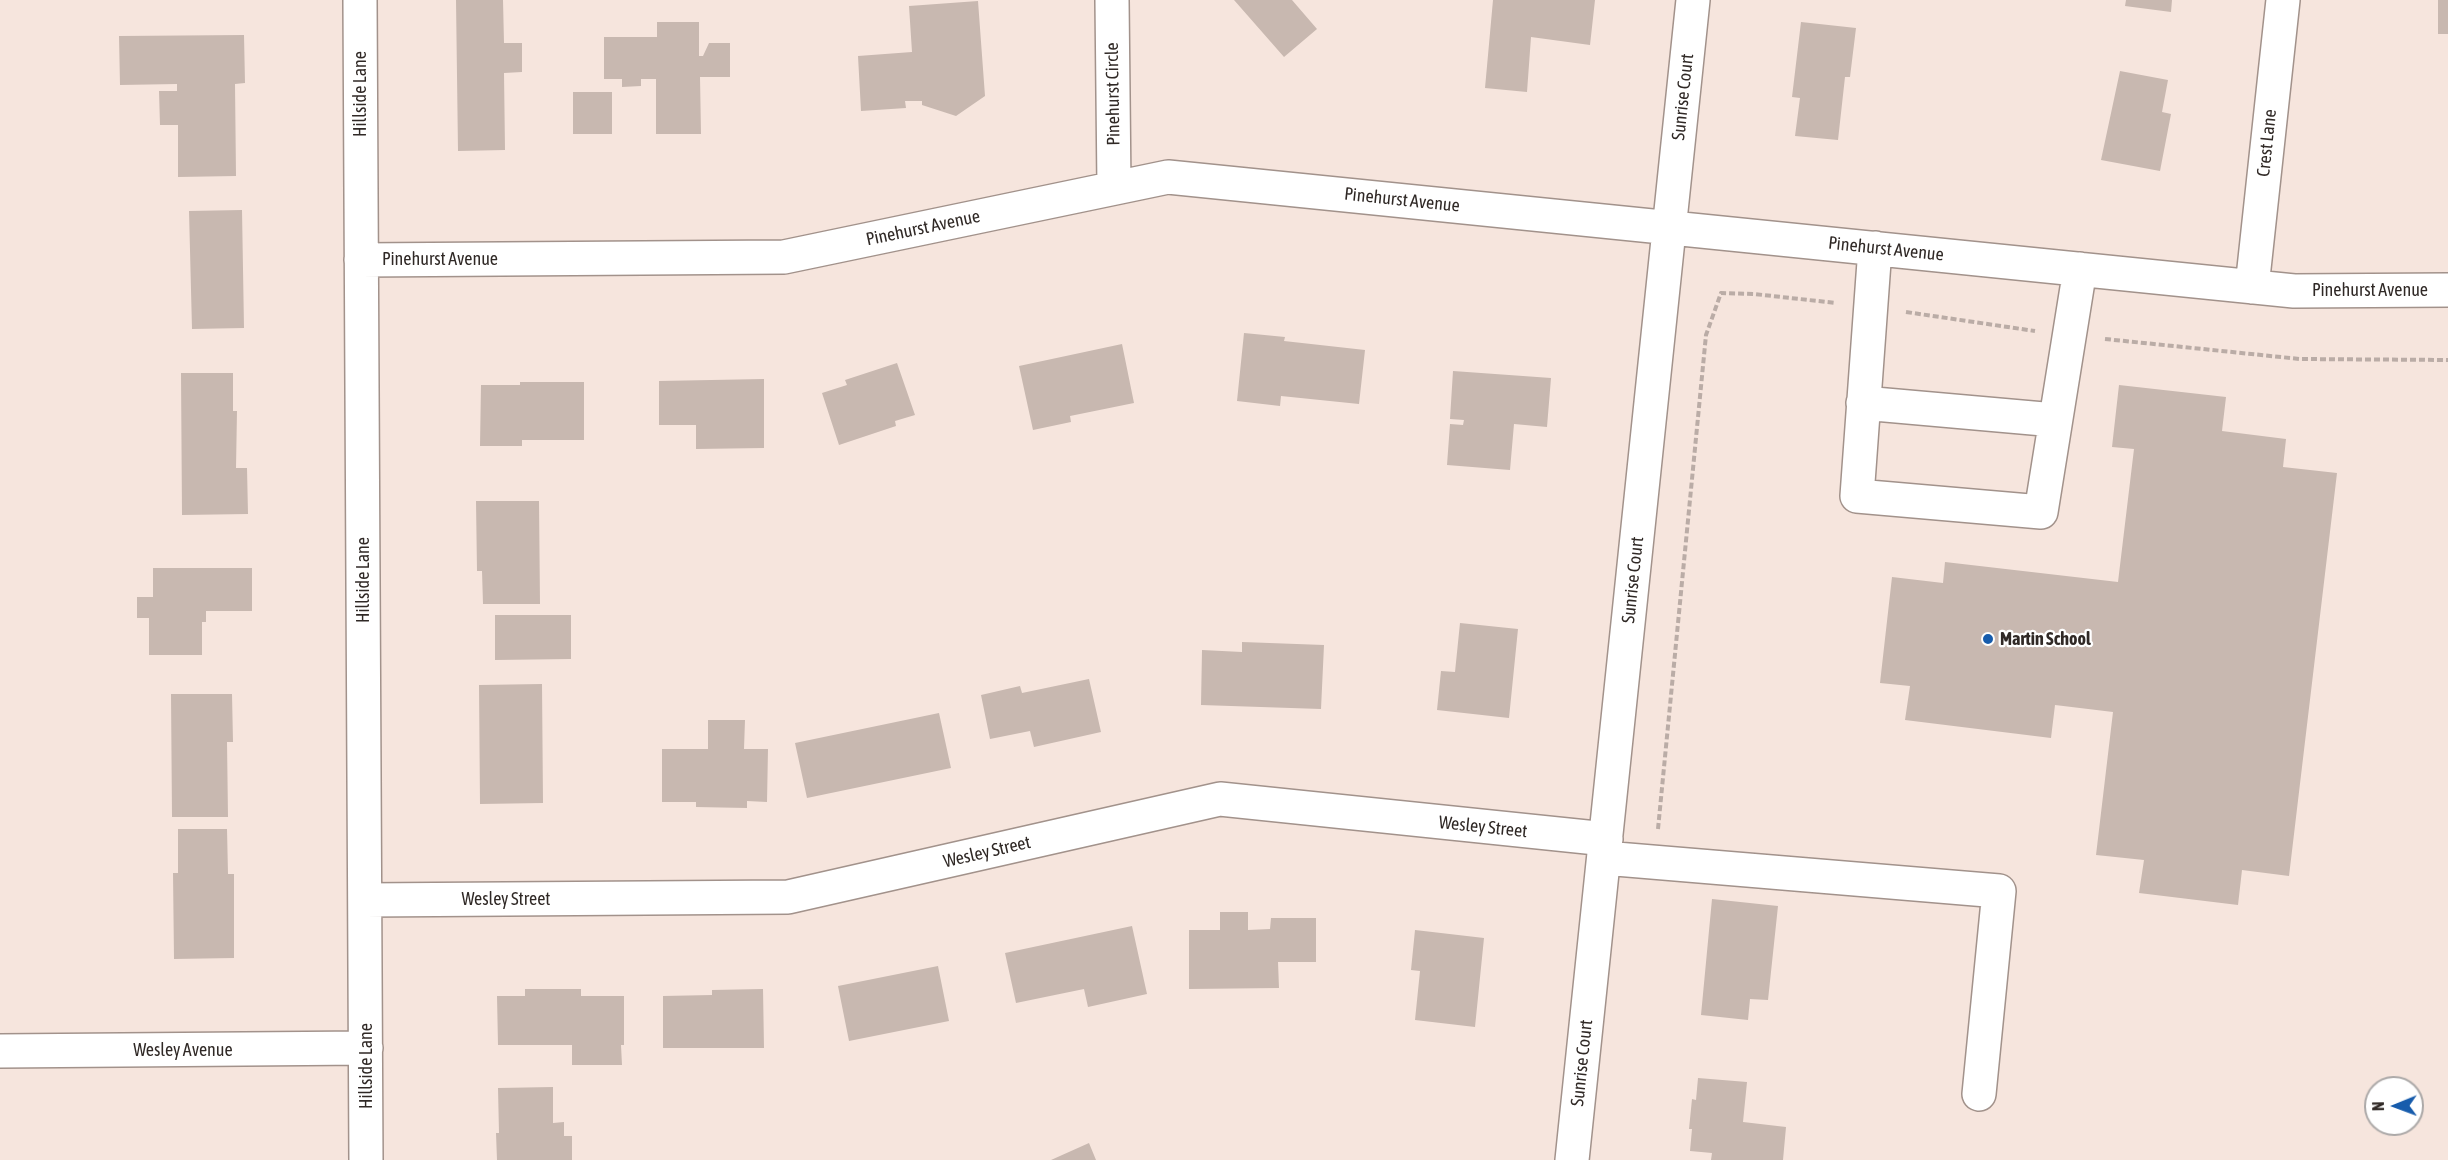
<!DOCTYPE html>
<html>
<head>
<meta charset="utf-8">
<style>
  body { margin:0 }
  #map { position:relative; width:2448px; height:1160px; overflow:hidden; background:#f6e5dd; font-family:"Asap Condensed",sans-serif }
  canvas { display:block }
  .north { position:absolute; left:2364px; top:1076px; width:60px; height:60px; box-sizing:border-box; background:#fff; border:2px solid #aca9a8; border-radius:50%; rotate:269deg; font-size:16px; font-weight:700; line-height:24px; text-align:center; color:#302926 }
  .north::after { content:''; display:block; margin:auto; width:21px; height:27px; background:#175cac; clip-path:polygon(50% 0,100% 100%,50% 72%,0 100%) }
</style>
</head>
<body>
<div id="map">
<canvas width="2448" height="1160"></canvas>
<div class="north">N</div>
</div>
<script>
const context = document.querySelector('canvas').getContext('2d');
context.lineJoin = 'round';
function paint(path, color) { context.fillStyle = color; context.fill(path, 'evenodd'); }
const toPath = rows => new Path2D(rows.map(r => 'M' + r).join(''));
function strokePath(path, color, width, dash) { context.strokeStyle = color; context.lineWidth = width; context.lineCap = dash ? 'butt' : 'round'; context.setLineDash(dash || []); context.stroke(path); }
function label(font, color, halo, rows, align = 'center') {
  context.font = font + ' "Asap Condensed",sans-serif'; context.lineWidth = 4.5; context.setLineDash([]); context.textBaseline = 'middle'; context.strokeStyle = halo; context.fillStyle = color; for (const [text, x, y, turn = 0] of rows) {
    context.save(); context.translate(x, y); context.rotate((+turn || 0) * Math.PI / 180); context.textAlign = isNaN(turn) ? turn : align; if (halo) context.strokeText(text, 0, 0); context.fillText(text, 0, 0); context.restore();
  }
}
paint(toPath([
  [456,0,503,0,504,43,522,43,522,72,504,73,505,150,458,151],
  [1234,0,1292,0,1317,29,1284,57],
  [1493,0,1595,0,1590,45,1531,37,1527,92,1485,88],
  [2126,0,2172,0,2171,12,2125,6],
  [2438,0,2448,0,2448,34,2438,34],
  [978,1,985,96,956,116,922,105,922,101,905,101,906,108,861,111,858,56,912,52,909,6],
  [657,22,699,22,699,56,703,56,709,43,730,43,730,77,700,77,701,134,656,134,656,79,641,79,641,86,622,87,622,79,604,79,604,37,657,37],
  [1801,22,1856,28,1850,77,1845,77,1838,140,1795,136,1800,98,1792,97],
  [244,35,245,83,235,84,236,176,178,177,178,125,160,125,159,91,177,91,177,84,120,85,119,36],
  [2120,71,2168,80,2162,112,2171,114,2160,171,2101,160],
  [573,92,612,92,612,134,573,134],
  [242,210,244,328,192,329,189,211],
  [1244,333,1285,337,1284,341,1365,350,1359,404,1281,396,1280,406,1237,401],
  [1122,344,1134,403,1070,416,1071,422,1033,430,1019,366],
  [897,363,915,415,895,421,896,426,839,445,822,393,847,385,845,380],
  [1453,371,1551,378,1547,427,1514,424,1510,470,1447,465,1450,424,1463,425,1464,420,1450,419],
  [181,373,233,373,233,411,237,411,236,468,247,468,248,514,182,515],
  [764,379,764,448,696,449,696,425,659,425,659,381],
  [520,382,584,382,584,440,522,440,522,446,480,446,481,385,520,385],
  [2119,385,2226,397,2222,431,2286,439,2283,467,2337,473,2289,876,2242,870,2238,905,2139,893,2144,860,2096,855,2113,712,2055,705,2051,738,1905,720,1910,686,1880,683,1892,577,1943,583,1945,562,2118,582,2134,449,2112,447],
  [476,501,539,501,540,604,483,604,482,571,477,571],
  [153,568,252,568,252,611,206,611,206,622,202,622,202,655,149,655,149,618,137,618,137,597,153,597],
  [495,615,571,615,571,659,495,660],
  [1460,623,1518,629,1509,718,1437,710,1441,671,1455,672],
  [1242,642,1324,645,1321,709,1201,705,1202,650,1242,652],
  [1089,679,1101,732,1034,747,1030,731,990,739,981,695,1020,686,1022,693],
  [542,684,543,803,480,804,479,685],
  [171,694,232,694,233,742,227,742,228,817,172,817],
  [939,713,951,768,807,798,795,743],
  [708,720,745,720,744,749,768,749,767,802,747,801,747,808,696,807,696,802,662,802,662,749,708,749],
  [178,829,227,829,228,874,234,874,234,958,174,959,173,873,178,873],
  [1712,899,1778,906,1768,1000,1750,999,1748,1020,1701,1015],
  [1220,912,1248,912,1248,930,1270,929,1271,918,1316,918,1316,962,1278,962,1279,988,1189,989,1189,930,1220,930],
  [1132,926,1147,994,1088,1007,1084,989,1016,1003,1005,953],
  [1415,930,1484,938,1475,1027,1415,1020,1420,971,1411,970],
  [938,966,949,1021,849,1041,838,986],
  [525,989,581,989,581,996,624,996,624,1045,621,1045,622,1065,572,1065,572,1045,498,1045,497,996,525,996],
  [763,989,764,1048,663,1048,663,996,712,995,712,990],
  [1698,1078,1747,1082,1743,1122,1786,1127,1783,1160,1711,1160,1712,1153,1690,1151,1692,1129,1689,1129,1692,1099,1696,1100],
  [553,1087,553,1123,564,1122,564,1136,572,1136,572,1160,497,1160,496,1133,499,1133,498,1088],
  [1089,1143,1096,1160,1051,1160]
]), '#c8b8b0');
const minor = toPath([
  [360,0,366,1160],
  [1112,0,1114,188],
  [1875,248,1857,496,2041,512,2080,269],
  [361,260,784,257,1168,177,2294,291,2448,290],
  [2252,287,2283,0],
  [1863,403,2055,420],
  [1604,858,1999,891,1979,1094],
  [365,900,788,897,1220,799,1606,839],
  [0,1051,366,1048],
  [1572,1160,1693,0]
]);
strokePath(minor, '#a2928b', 36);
strokePath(toPath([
  [1906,312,2035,331],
  [2105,339,2300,359,2448,360],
  [1658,829,1706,335,1721,293,1754,294,1836,303]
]), '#baaca6', 4, [6, 3]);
strokePath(minor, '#fff', 33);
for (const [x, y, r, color] of [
  [1988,639,6,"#175cac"]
]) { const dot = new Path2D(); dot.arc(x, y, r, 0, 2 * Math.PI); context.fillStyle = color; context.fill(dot); strokePath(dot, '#fff', 2); }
label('18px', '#302926', '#fff', [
  ["Hillside Lane",360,94,-90],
  ["Pinehurst Circle",1113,94,-91],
  ["Sunrise Court",1683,97,-84],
  ["Crest Lane",2267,143,-84],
  ["Pinehurst Avenue",1402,200,6],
  ["Pinehurst Avenue",923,228,-12],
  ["Pinehurst Avenue",1886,249,6],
  ["Pinehurst Avenue",440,259],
  ["Pinehurst Avenue",2370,290],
  ["Hillside Lane",363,580,-90],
  ["Sunrise Court",1633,580,-84],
  ["Wesley Street",1483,827,6],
  ["Wesley Street",987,852,-13],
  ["Wesley Street",506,899],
  ["Wesley Avenue",183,1050],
  ["Sunrise Court",1582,1063,-84],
  ["Hillside Lane",366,1066,-90]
]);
label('bold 18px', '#302926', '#fff', [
  ["Martin School",2000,639]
], 'left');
</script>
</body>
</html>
